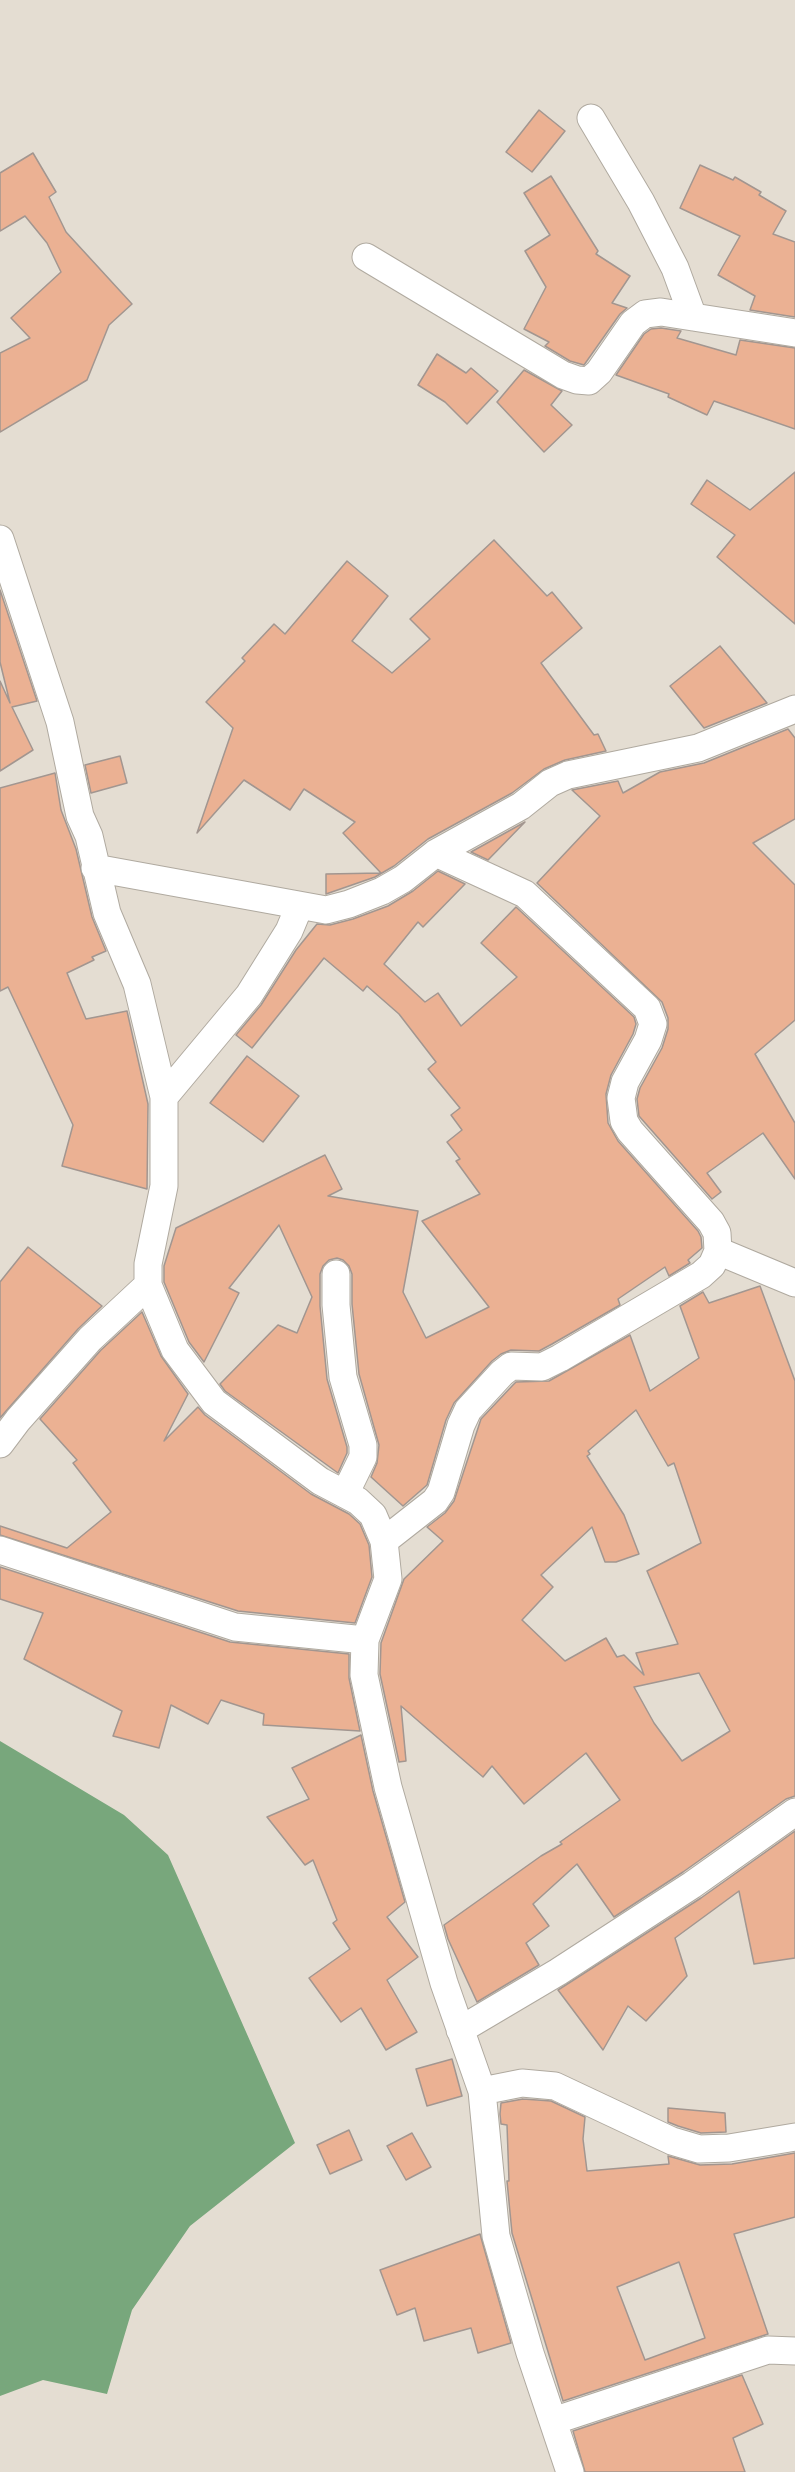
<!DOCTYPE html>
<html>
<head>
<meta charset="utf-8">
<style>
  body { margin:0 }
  canvas { display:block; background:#e4ddd2 }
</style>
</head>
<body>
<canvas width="795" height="2472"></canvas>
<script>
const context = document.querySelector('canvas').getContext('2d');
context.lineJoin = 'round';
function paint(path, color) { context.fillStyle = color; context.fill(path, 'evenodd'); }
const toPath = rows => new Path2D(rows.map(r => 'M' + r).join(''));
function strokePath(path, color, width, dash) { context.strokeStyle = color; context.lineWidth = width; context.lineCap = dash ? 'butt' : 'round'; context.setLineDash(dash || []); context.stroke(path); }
paint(toPath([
  [0,1741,124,1815,168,1855,295,2143,190,2226,132,2310,107,2394,43,2380,0,2396]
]), '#78a77c');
const building = toPath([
  [539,110,565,131,532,172,506,152,539,110],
  [33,153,56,192,49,197,66,232,132,304,109,325,87,380,0,432,0,353,30,338,11,318,61,272,47,243,25,216,0,231,0,173,33,153],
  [700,165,733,180,735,177,761,192,759,195,786,211,773,234,795,242,795,317,750,310,755,296,718,275,740,236,680,208,700,165],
  [551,176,598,251,596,254,630,276,612,303,627,308,620,314,584,365,570,361,545,346,549,342,524,329,546,287,525,251,550,235,524,193,551,176],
  [661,328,681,331,677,338,736,355,740,340,795,348,795,429,714,401,707,415,668,397,669,394,616,375,644,334,651,329,661,328],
  [437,354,466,373,471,368,498,391,467,424,445,402,418,385,437,354],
  [524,370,562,391,551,405,572,425,544,452,497,402,524,370],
  [795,472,795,624,717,557,735,535,691,504,707,480,750,510,795,472],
  [494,540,547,596,552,592,582,628,541,663,594,735,598,734,606,751,565,760,544,769,512,793,428,839,394,866,375,877,326,894,326,874,381,873,343,833,355,822,304,789,290,810,244,780,197,833,233,728,206,702,245,661,242,658,274,624,285,634,347,561,388,596,352,641,392,673,430,639,410,619,494,540],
  [0,590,37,701,12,707,33,750,0,771,0,681,10,703,0,662,0,590],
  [720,646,767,703,704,728,670,686,720,646],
  [788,729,795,738,795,819,753,843,795,885,795,1020,755,1054,795,1123,795,1179,763,1133,707,1173,721,1192,712,1199,639,1116,637,1099,640,1088,662,1048,668,1029,668,1018,662,1002,537,883,600,816,572,790,618,781,623,793,660,772,704,763,788,729],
  [120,756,127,783,91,793,85,765,120,756],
  [55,773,61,810,76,849,92,917,106,951,92,957,94,960,67,973,86,1019,127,1011,148,1104,147,1189,62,1166,73,1125,8,987,0,991,0,788,55,773],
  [525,822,488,860,471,852,525,822],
  [438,871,465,884,423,927,418,922,384,964,425,1002,438,993,461,1026,517,977,481,943,516,907,634,1017,636,1024,633,1034,611,1075,606,1094,608,1123,618,1141,698,1231,701,1237,702,1248,688,1260,690,1263,669,1276,665,1267,618,1299,620,1305,552,1344,539,1351,511,1350,501,1354,492,1361,454,1403,446,1420,427,1485,403,1506,371,1477,377,1463,379,1445,359,1374,352,1304,352,1274,349,1266,343,1260,337,1258,329,1260,323,1266,320,1274,320,1306,327,1379,347,1447,347,1453,338,1473,225,1391,220,1384,278,1325,297,1333,312,1297,279,1225,229,1288,239,1293,204,1362,189,1342,164,1282,164,1266,176,1228,325,1155,342,1189,328,1196,418,1211,403,1292,426,1338,489,1307,422,1221,480,1194,456,1161,460,1159,447,1142,462,1130,451,1115,460,1108,428,1069,436,1062,399,1014,367,986,363,991,324,958,252,1048,236,1035,261,1005,296,950,317,924,330,925,353,919,388,906,413,891,438,871],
  [247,1056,299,1096,263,1142,210,1103,247,1056],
  [28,1247,102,1306,78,1329,0,1418,0,1282,28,1247],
  [760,1286,795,1381,795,1796,786,1799,683,1872,614,1917,577,1864,533,1904,549,1926,526,1943,539,1965,477,2002,448,1939,444,1925,541,1856,562,1844,560,1842,620,1800,586,1753,524,1804,492,1766,483,1777,401,1706,406,1761,399,1762,380,1674,381,1643,404,1579,443,1541,427,1527,445,1513,454,1501,481,1419,513,1385,516,1382,549,1381,630,1335,650,1391,699,1358,680,1306,703,1292,709,1303,760,1286],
  [636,1410,668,1466,674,1463,701,1543,647,1571,678,1644,636,1653,644,1675,624,1655,617,1657,606,1638,565,1661,522,1620,553,1587,541,1575,592,1527,605,1562,616,1562,639,1554,624,1515,587,1456,590,1454,588,1451,636,1410],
  [699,1673,730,1731,682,1761,654,1723,634,1687,699,1673],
  [142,1312,161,1356,188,1394,164,1441,198,1407,205,1415,311,1494,349,1514,360,1524,369,1545,372,1577,355,1623,238,1611,0,1535,0,1526,67,1548,111,1512,73,1463,77,1460,40,1419,101,1350,142,1312],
  [0,1567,230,1642,349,1654,349,1678,360,1731,263,1725,264,1714,221,1700,208,1724,171,1705,159,1748,113,1736,122,1711,24,1659,43,1613,0,1599,0,1567],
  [361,1735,373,1791,405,1902,387,1917,418,1957,387,1980,417,2032,386,2050,361,2008,341,2022,309,1978,350,1949,333,1923,337,1920,313,1860,305,1865,267,1817,309,1799,292,1768,361,1735],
  [795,1831,795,1958,754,1964,739,1891,675,1938,687,1976,646,2021,628,2006,603,2050,558,1990,701,1898,795,1831],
  [452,2059,462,2096,427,2106,416,2069,452,2059],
  [523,2099,551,2101,585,2117,583,2139,587,2171,669,2164,668,2156,700,2165,732,2164,795,2153,795,2217,734,2234,768,2334,563,2401,512,2233,507,2181,509,2181,507,2125,501,2124,500,2114,501,2103,523,2099],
  [679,2262,705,2338,645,2360,617,2287,679,2262],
  [668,2108,725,2113,726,2132,701,2133,678,2126,668,2122,668,2108],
  [349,2130,362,2160,330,2174,317,2145,349,2130],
  [412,2133,431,2167,406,2180,387,2146,412,2133],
  [480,2234,511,2343,478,2353,471,2328,424,2341,415,2308,397,2315,380,2270,480,2234],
  [742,2375,763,2424,733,2438,745,2472,585,2472,573,2431,742,2375]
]);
paint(building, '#ebb193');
strokePath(building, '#a29690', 1.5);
const street = toPath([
  [591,118,641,202,675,268,693,317],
  [366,257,563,375,577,380,589,381,599,372,633,323,645,314,661,312,795,333],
  [0,539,60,722,80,816,89,836,107,913,137,984,164,1097,164,1186,148,1264,148,1285,175,1350,214,1402,320,1481,358,1501,373,1515,384,1541,388,1579,365,1640,364,1675,388,1787,444,1983,482,2091,496,2236,530,2353,570,2472],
  [95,868,326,910,349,904,382,891,403,879,436,853,521,806,550,783,568,775,698,748,795,709],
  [164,1097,249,995,289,931,299,907],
  [718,1251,795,1283],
  [336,1274,336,1305,343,1377,363,1445,363,1457,345,1494],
  [0,1444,18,1420,90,1339,148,1285],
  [384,1541,435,1501,441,1492,461,1425,468,1410,502,1373,511,1366,542,1367,560,1358,701,1275,712,1265,718,1251,717,1233,711,1222,630,1131,624,1121,621,1098,625,1082,648,1040,653,1024,647,1008,525,894,436,853],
  [0,1550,235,1627,365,1640],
  [460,2030,558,1972,692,1885,795,1812],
  [482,2091,522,2083,555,2086,672,2141,699,2149,729,2148,795,2137],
  [553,2421,768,2350,795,2351]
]);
strokePath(street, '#b0aaa0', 29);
strokePath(street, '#fff', 27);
</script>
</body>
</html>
